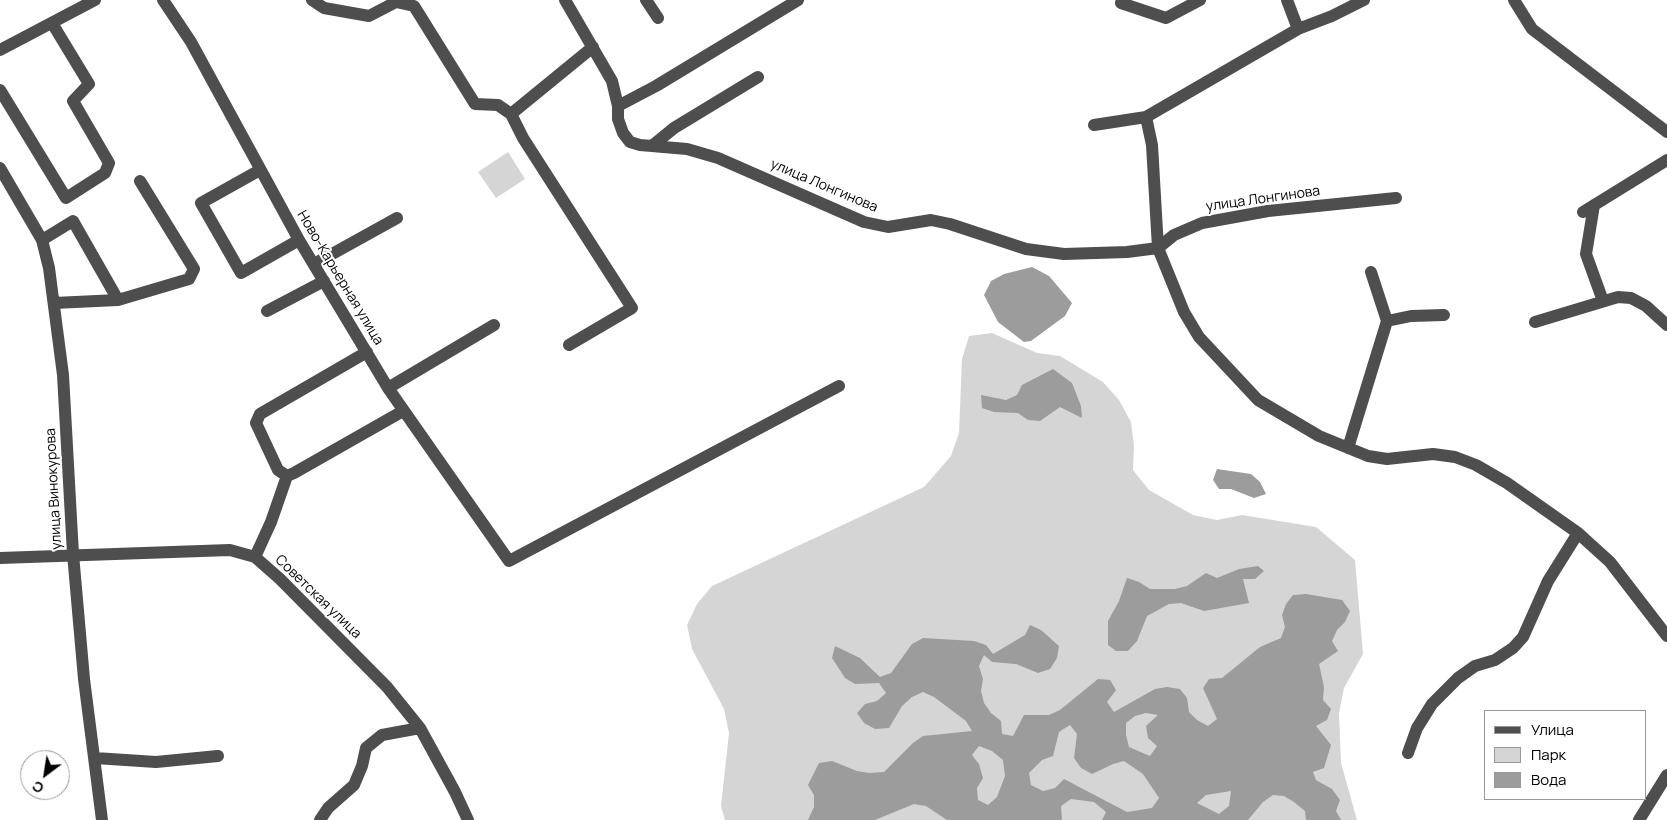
<!DOCTYPE html>
<html>
<head>
<meta charset="utf-8">
<style>
  body { margin:0 }
  #map { position:relative; width:1667px; height:820px; overflow:hidden; background:#fff; font-family:Manrope,sans-serif }
  canvas { display:block }
  .legend { position:absolute; left:1484px; top:710px; width:162px; height:90px; box-sizing:border-box; background:#fff; border:1px solid #999; margin:0; padding:6px 9px; list-style:none; font-size:15px; color:#000 }
  .legend li { display:flex; align-items:center; gap:10px; height:25px }
  .legend b { width:25px; border:1px solid #999 }
  .north { position:absolute; left:20px; top:750px; width:50px; height:50px; box-sizing:border-box; background:#fff; border:1px solid #999; border-radius:50%; rotate:211deg; font-size:14px; font-weight:700; line-height:20px; text-align:center; color:#000 }
  .north::after { content:''; display:block; margin:auto; width:18px; height:22px; background:#000; clip-path:polygon(50% 0,100% 100%,50% 72%,0 100%) }
</style>
</head>
<body>
<div id="map">
<canvas width="1667" height="820"></canvas>
<ul class="legend">
<li><b style="height:6px;background:#4e4e4e"></b>Улица</li>
<li><b style="height:14px;background:#d5d5d5"></b>Парк</li>
<li><b style="height:14px;background:#9c9c9c"></b>Вода</li>
</ul>
<div class="north">С</div>
</div>
<script>
const context = document.querySelector('canvas').getContext('2d');
context.lineJoin = 'round';
function paint(path, color) { context.fillStyle = color; context.fill(path, 'evenodd'); }
const toPath = rows => new Path2D(rows.map(r => 'M' + r).join(''));
function strokePath(path, color, width, dash) { context.strokeStyle = color; context.lineWidth = width; context.lineCap = dash ? 'butt' : 'round'; context.setLineDash(dash || []); context.stroke(path); }
function label(font, color, halo, rows, align = 'center') {
  context.font = font + ' Manrope,sans-serif'; context.lineWidth = 4; context.setLineDash([]); context.textBaseline = 'middle'; context.strokeStyle = halo; context.fillStyle = color; for (const [text, x, y, turn = 0] of rows) {
    context.save(); context.translate(x, y); context.rotate((+turn || 0) * Math.PI / 180); context.textAlign = isNaN(turn) ? turn : align; if (halo) context.strokeText(text, 0, 0); context.fillText(text, 0, 0); context.restore();
  }
}
paint(toPath([
  [508,152,525,179,496,198,478,172],
  [992,333,1037,353,1060,356,1103,382,1119,400,1131,422,1134,446,1133,470,1149,490,1193,515,1217,520,1242,515,1316,527,1355,560,1363,654,1344,688,1339,713,1341,763,1357,820,725,820,721,806,729,733,724,709,692,649,687,625,697,604,712,586,924,487,951,456,959,433,962,359,969,336]
]), '#d5d5d5');
paint(toPath([
  [1032,267,1049,276,1072,303,1065,316,1031,341,1024,342,998,322,984,295,991,281,1004,274],
  [1053,369,1072,383,1081,406,1082,418,1060,407,1040,421,1028,420,1018,413,994,412,982,408,981,395,1006,400,1017,395,1022,385],
  [1217,469,1251,474,1260,482,1266,494,1254,498,1231,489,1219,489,1213,480],
  [1258,566,1264,571,1255,579,1243,579,1249,603,1204,611,1181,603,1169,604,1147,616,1137,641,1128,651,1116,651,1108,645,1108,621,1119,601,1127,578,1139,582,1150,589,1175,589,1187,586,1206,573,1217,578,1239,569],
  [1306,594,1342,600,1350,611,1345,622,1337,630,1332,641,1338,651,1319,664,1324,687,1323,700,1331,709,1327,720,1316,726,1331,745,1324,768,1313,772,1316,780,1332,789,1340,800,1336,811,1341,820,1306,820,1305,811,1294,802,1284,796,1273,795,1263,802,1248,820,1102,820,1106,812,1094,802,1071,799,1061,806,1062,820,947,820,926,806,914,804,875,820,808,820,814,807,814,795,808,785,819,763,832,761,857,771,869,773,884,772,913,743,923,736,972,731,966,721,934,697,923,692,912,697,902,706,889,728,875,729,864,723,857,713,865,704,877,701,886,693,879,683,855,684,845,678,832,658,835,646,860,658,880,677,891,673,912,644,923,638,974,641,986,645,993,654,1025,635,1030,625,1041,630,1059,646,1057,658,1050,669,1038,673,1016,664,992,662,984,655,979,666,983,679,981,691,984,703,991,713,1001,721,1002,734,1013,736,1024,715,1049,715,1060,710,1098,679,1110,680,1116,690,1107,702,1114,712,1155,689,1167,687,1180,689,1187,698,1189,712,1197,720,1208,726,1217,719,1203,688,1209,679,1222,678,1260,647,1281,638,1285,627,1282,615,1286,604,1293,595],
  [1146,713,1158,715,1146,726,1148,738,1157,746,1150,756,1129,747,1126,735,1126,723,1135,716],
  [1070,725,1077,734,1074,758,1081,768,1092,774,1113,764,1124,761,1143,774,1159,798,1152,808,1127,812,1064,779,1055,788,1043,791,1031,785,1029,773,1042,760,1053,756,1059,732],
  [979,746,992,751,1003,760,1005,776,997,797,988,805,978,800,977,788,983,778,979,764,972,755],
  [1231,791,1229,806,1219,814,1197,803,1206,795]
]), '#9c9c9c');
strokePath(toPath([
  [163,0,191,42,299,240,388,388,509,561,839,386],
  [312,0,324,8,369,16,396,2,414,6,475,104,498,105,511,114,593,47],
  [565,0,612,81,618,106,618,119,623,133,630,142,640,145,687,149,718,158,864,222,888,227,931,220,950,224,1026,249,1064,254,1127,252,1158,248,1174,235,1202,223,1268,211,1396,198],
  [646,0,658,18],
  [1287,0,1298,29],
  [1514,0,1532,29,1667,132],
  [1121,3,1166,18,1200,0],
  [0,50,95,0],
  [0,90,66,198,105,173,109,163,73,101,89,84,52,23],
  [618,106,656,86,798,0],
  [511,114,523,138,632,308,569,345],
  [1146,117,1152,145,1158,248,1184,312,1199,337,1258,400,1319,436,1368,456,1387,459,1433,454,1455,457,1476,465,1507,483,1578,533,1610,562,1667,636],
  [1094,125,1146,117,1298,29,1332,16,1364,0],
  [652,146,674,128,758,77],
  [0,168,42,240,49,268,63,375,73,554,84,679,102,820],
  [260,170,201,203,241,273,299,240],
  [1594,205,1586,254,1603,301],
  [1583,212,1667,160],
  [42,240,73,221,118,300],
  [314,264,397,218],
  [1371,272,1387,321],
  [54,303,118,300,189,279,194,269,140,181],
  [267,311,324,281],
  [1535,322,1618,297,1631,298,1646,306,1667,325],
  [367,352,260,414,256,423,278,470,287,476,294,473,403,411],
  [388,388,494,325],
  [1348,448,1387,321,1411,316,1444,315],
  [255,557,271,522,287,476],
  [0,558,230,550,255,557,280,579,387,687,420,728,455,792,468,820],
  [1408,753,1417,728,1432,704,1458,678,1475,666,1495,660,1513,648,1523,637,1548,581,1578,533],
  [95,758,156,762,218,756],
  [320,820,328,808,354,785,362,766,366,748,382,735,420,728],
  [1639,820,1667,775]
]), '#4e4e4e', 12);
label('14px', '#000', '#fff', [
  ["улица Лонгинова",824,186,23],
  ["улица Лонгинова",1263,199,-8],
  ["Ново-Карьерная улица",340,278,59],
  ["улица Винокурова",54,489,-93],
  ["Советская улица",318,597,44]
]);
</script>
</body>
</html>
